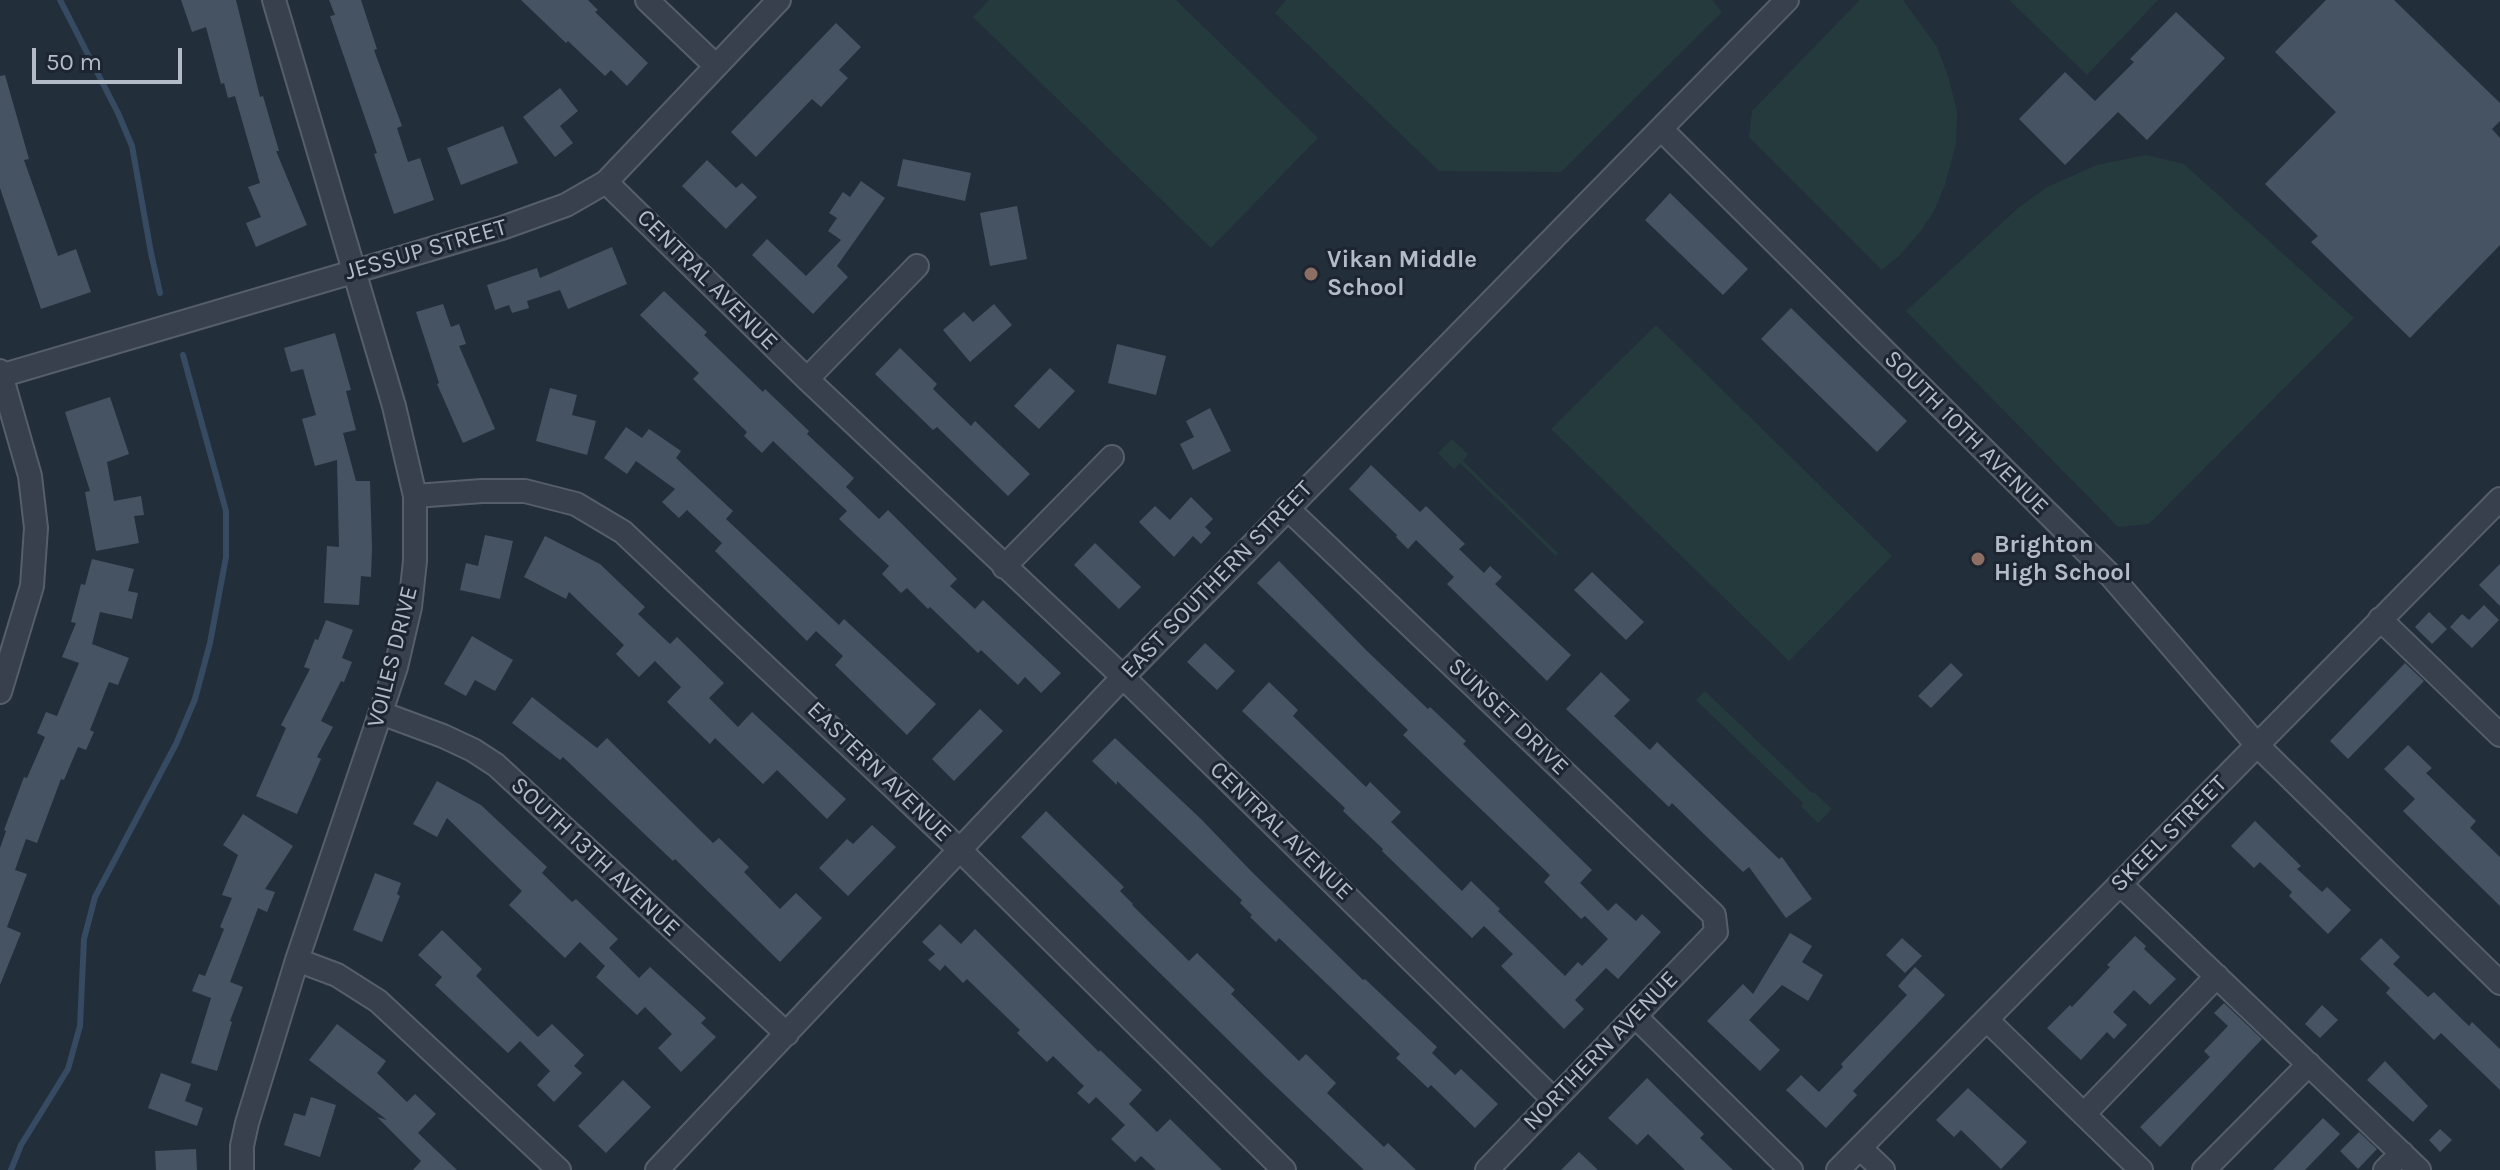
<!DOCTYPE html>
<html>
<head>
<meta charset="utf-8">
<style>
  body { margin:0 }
  #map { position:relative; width:2500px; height:1170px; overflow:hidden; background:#232e3b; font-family:Karla,sans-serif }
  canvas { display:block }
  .scale { position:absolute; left:32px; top:48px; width:150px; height:36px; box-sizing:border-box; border:4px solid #b2bbc7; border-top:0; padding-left:10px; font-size:24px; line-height:28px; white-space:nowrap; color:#b2bbc7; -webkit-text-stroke:6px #1c2530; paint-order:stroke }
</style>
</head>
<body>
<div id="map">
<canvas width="2500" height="1170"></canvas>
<div class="scale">50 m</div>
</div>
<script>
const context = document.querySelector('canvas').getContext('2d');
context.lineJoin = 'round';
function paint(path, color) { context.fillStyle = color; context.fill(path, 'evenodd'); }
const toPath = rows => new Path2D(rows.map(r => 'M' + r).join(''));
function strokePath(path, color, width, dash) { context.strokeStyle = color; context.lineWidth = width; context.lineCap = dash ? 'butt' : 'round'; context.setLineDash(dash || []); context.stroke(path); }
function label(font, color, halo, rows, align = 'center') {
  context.font = font + ' Karla,sans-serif'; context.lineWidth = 6; context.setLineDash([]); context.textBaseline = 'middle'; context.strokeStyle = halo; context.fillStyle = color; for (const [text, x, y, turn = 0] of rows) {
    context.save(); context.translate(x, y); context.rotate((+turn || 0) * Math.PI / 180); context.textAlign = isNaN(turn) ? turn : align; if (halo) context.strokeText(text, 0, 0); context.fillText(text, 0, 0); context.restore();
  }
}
paint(toPath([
  [989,0,1176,0,1318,138,1211,248,973,17],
  [1286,0,1712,0,1722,12,1561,172,1439,171,1275,13],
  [1860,0,1903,0,1937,47,1949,79,1957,112,1956,144,1945,185,1934,211,1920,232,1899,256,1882,270,1749,137,1752,111],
  [2009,0,2158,0,2087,75],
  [2146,155,2184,164,2354,318,2149,524,2118,527,1906,311,2018,208,2047,187,2097,165],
  [1656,325,1892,556,1789,661,1551,429],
  [1452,439,1468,454,1463,461,1558,553,1556,556,1460,463,1454,469,1438,453],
  [1705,691,1812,793,1814,792,1832,809,1818,823,1801,806,1803,803,1696,700]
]), '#253a3c');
strokePath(toPath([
  [60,0,118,113,132,146,151,253,160,293],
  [11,1170,21,1145,68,1069,80,1026,84,939,95,897,176,744,195,699,210,643,226,557,226,511,183,355]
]), '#364a62', 6);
paint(toPath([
  [181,0,236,0,260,97,263,96,279,151,276,151,307,225,256,247,246,223,261,217,248,187,260,183,235,96,228,98,224,83,221,84,206,27,192,32],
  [329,0,361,0,377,49,374,50,402,126,397,128,408,162,420,158,434,200,394,214,374,154,377,153,330,16,335,15],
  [521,0,588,0,598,10,595,12,648,63,627,86,611,70,605,76,568,41,566,43],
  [2326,0,2394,0,2500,103,2500,121,2492,129,2500,138,2500,245,2410,338,2311,242,2318,236,2265,184,2336,112,2275,52],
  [2176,12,2225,58,2147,140,2118,112,2065,165,2019,119,2065,72,2095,101,2134,62,2130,59],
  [836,23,861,47,839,70,848,78,821,107,812,99,756,157,731,132],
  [5,75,29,159,24,160,58,256,76,249,91,292,41,309,0,188,0,76],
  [560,88,578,111,560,126,573,143,555,157,523,117],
  [503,126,518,163,461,185,447,148],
  [903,159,971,173,965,201,897,186],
  [707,160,736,188,742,183,757,197,726,229,682,186],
  [861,181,885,198,837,266,848,277,813,314,752,255,767,239,806,276,841,240,828,231,837,218,829,213,843,192,850,197],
  [1670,193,1748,269,1723,295,1645,220],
  [1017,206,1027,259,990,266,980,213],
  [612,247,627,284,568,309,560,290,527,301,529,308,512,313,509,305,495,310,487,285,537,268,540,278],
  [664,291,707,332,704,335,763,392,765,389,809,431,807,434,854,478,846,487,879,519,888,510,957,579,950,586,975,609,983,600,1061,673,1041,693,1025,677,1018,685,981,650,978,653,930,607,928,609,907,588,901,593,882,574,889,566,839,519,847,511,773,441,762,453,744,436,747,432,693,379,699,373,640,315],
  [443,304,451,327,459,324,466,344,459,346,495,429,463,443,437,384,439,383,416,312],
  [994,304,1012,325,970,362,943,330,964,312,973,322],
  [1791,308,1907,421,1877,452,1761,339],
  [335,333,351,390,346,391,356,430,343,433,356,481,370,481,372,548,371,577,361,576,359,605,324,603,327,546,339,547,337,460,315,466,302,419,316,415,303,369,291,372,284,348],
  [1117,344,1166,356,1156,395,1108,383],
  [900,348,937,384,933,389,971,426,975,421,1030,474,1008,496,937,427,933,430,875,374],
  [1050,368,1075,391,1039,429,1014,406],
  [550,388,577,395,572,415,596,421,587,455,536,441],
  [110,397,129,454,107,462,114,501,141,496,144,515,134,516,139,543,96,551,85,492,90,491,65,412],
  [1210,408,1231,451,1193,470,1180,444,1194,437,1186,421],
  [626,427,642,438,649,429,681,451,676,458,733,511,726,519,839,625,844,619,936,704,907,735,835,665,843,656,816,631,807,641,715,551,722,543,687,510,679,518,662,502,675,489,636,461,627,474,604,458],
  [1371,465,1420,512,1426,506,1465,544,1459,549,1484,573,1490,566,1502,577,1495,584,1571,655,1547,681,1447,584,1454,577,1416,540,1408,549,1396,537,1397,535,1349,489],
  [1191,497,1213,519,1205,527,1211,533,1201,544,1193,536,1174,557,1139,522,1155,506,1170,520],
  [485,535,513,541,500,599,460,590,466,563,478,566],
  [545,536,600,564,645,607,638,614,670,644,677,637,724,683,709,698,738,727,752,712,846,799,827,819,777,770,763,784,715,738,710,744,667,702,681,687,655,661,639,677,616,654,624,645,569,592,566,599,524,577],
  [1095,543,1141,587,1119,609,1074,565],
  [92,559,134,569,128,591,138,593,132,619,100,612,92,644,129,658,118,685,109,682,90,730,94,732,86,750,78,747,64,780,61,779,37,843,26,839,15,870,27,874,7,927,21,933,0,985,0,848,6,831,4,830,24,777,27,778,45,737,37,733,46,712,57,716,79,663,62,657,76,623,71,622,81,584,85,585],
  [1279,561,1367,651,1428,709,1430,707,1466,741,1463,744,1592,870,1580,883,1608,911,1616,903,1636,921,1642,914,1661,932,1618,979,1606,968,1575,1000,1584,1009,1564,1029,1501,966,1513,954,1484,926,1472,938,1382,851,1383,849,1343,811,1345,808,1242,711,1269,682,1298,710,1293,716,1366,787,1370,782,1401,812,1391,822,1462,891,1471,881,1500,909,1498,911,1565,976,1578,962,1582,966,1608,939,1585,916,1581,919,1544,882,1550,875,1403,735,1408,730,1257,583],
  [2500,564,2500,606,2479,585],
  [1592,572,1644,622,1626,640,1574,590],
  [2484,605,2499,620,2472,648,2450,627,2462,614,2469,620],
  [2429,612,2447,629,2432,644,2415,627],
  [326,620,353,630,342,658,352,662,344,682,341,681,321,721,333,727,317,757,321,759,297,814,256,796,286,728,281,725,310,669,304,667,315,639,318,640],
  [472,636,513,660,495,691,475,680,466,696,444,684],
  [1205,643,1235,671,1217,690,1187,662],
  [1951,663,1963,675,1931,708,1918,696],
  [2405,663,2424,681,2348,759,2330,741],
  [1601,672,1630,700,1614,716,1650,750,1657,742,1779,859,1782,857,1812,899,1786,918,1749,867,1743,872,1672,803,1669,807,1566,709],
  [532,697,597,748,607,738,713,843,719,838,749,867,744,872,780,909,796,893,822,918,780,962,675,859,673,861,563,757,560,760,512,723],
  [980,709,1003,731,954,781,932,759],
  [1115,738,1201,819,1252,872,1363,980,1365,979,1437,1047,1432,1053,1455,1075,1461,1069,1498,1104,1475,1128,1431,1085,1428,1088,1396,1058,1400,1054,1327,984,1279,938,1276,942,1250,917,1252,915,1240,903,1242,900,1117,781,1117,785,1092,761],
  [2408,745,2432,768,2426,773,2476,821,2470,828,2500,857,2500,906,2403,811,2415,799,2384,769],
  [437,781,481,805,547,867,542,873,572,902,576,899,618,939,609,948,639,978,650,967,706,1018,701,1023,716,1037,681,1072,658,1048,672,1034,645,1007,637,1015,596,977,605,966,580,942,565,958,509,905,522,891,447,818,437,837,413,824],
  [1046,811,1124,887,1120,891,1133,904,1132,905,1189,961,1197,953,1235,990,1231,994,1299,1061,1306,1054,1336,1083,1327,1093,1384,1147,1388,1143,1416,1170,1364,1170,1267,1078,1021,837],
  [243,814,293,846,265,889,275,892,267,912,258,908,230,982,243,987,230,1021,232,1022,217,1071,191,1063,211,998,192,991,199,974,205,976,224,929,220,927,232,898,222,895,238,855,223,845],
  [2255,821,2301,866,2297,869,2322,892,2327,887,2351,910,2328,934,2289,896,2292,892,2260,862,2254,868,2231,846],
  [872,825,896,847,848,896,819,868,847,839,853,844],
  [375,873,401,883,397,894,400,896,382,942,353,930],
  [940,924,961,944,975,929,1099,1052,1100,1050,1142,1090,1129,1104,1157,1132,1170,1119,1222,1170,1156,1170,1141,1156,1135,1162,1111,1139,1125,1125,1096,1097,1089,1104,1077,1093,1084,1086,1053,1056,1047,1062,1017,1033,1020,1030,967,979,963,983,945,965,940,971,928,960,935,954,922,942],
  [442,930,482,969,476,976,538,1037,552,1024,584,1055,574,1066,582,1073,554,1102,537,1085,550,1071,520,1041,508,1053,435,985,442,977,418,955],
  [1790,933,1812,946,1802,962,1823,975,1808,1001,1782,985,1749,1020,1780,1050,1760,1071,1707,1021,1743,984,1753,994],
  [2135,936,2146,946,2144,949,2176,979,2150,1005,2134,990,2113,1012,2127,1025,2114,1039,2107,1032,2081,1060,2047,1028,2070,1005,2072,1007,2110,967,2107,965],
  [1902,938,1922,956,1905,973,1886,955],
  [2381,938,2400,957,2393,964,2428,997,2434,992,2469,1026,2472,1022,2500,1049,2500,1090,2441,1033,2434,1040,2386,993,2390,988,2360,959],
  [1915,967,1945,995,1853,1091,1857,1095,1826,1128,1786,1090,1801,1075,1819,1092,1843,1067,1841,1064,1907,995,1898,986],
  [2224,1003,2262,1039,2160,1147,2140,1127,2210,1057,2204,1051,2228,1026,2214,1013],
  [2322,1005,2338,1020,2320,1038,2305,1024],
  [337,1024,386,1061,377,1073,407,1102,415,1094,436,1114,418,1133,457,1170,413,1170,421,1161,377,1117,387,1120,309,1060],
  [2385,1061,2428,1106,2413,1122,2367,1080],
  [161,1073,191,1084,185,1101,203,1108,197,1126,148,1108],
  [1647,1078,1704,1134,1700,1138,1733,1170,1685,1170,1648,1134,1637,1145,1608,1118],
  [623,1080,651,1107,606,1153,578,1126],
  [1968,1088,2027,1142,2001,1169,1961,1130,1954,1137,1936,1120],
  [311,1097,336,1105,320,1157,284,1145,294,1113,305,1116],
  [2323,1118,2340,1134,2305,1170,2273,1170],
  [2440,1129,2452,1140,2440,1152,2429,1140],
  [2359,1132,2377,1149,2358,1169,2340,1151],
  [196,1149,197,1170,156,1170,155,1151],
  [1579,1152,1598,1170,1561,1170]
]), '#465362');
const minor = toPath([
  [647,0,716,66],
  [1661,129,2111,576,2257,745,2500,983],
  [606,182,807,379,1123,677,1554,1100],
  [0,371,30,476,36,528,32,586,0,692],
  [0,376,502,228,566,205,606,182,779,0],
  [807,379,917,266],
  [415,496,482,491,525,491,576,504,623,532,960,850,1284,1170],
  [1287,508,1714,915,1716,932,1487,1170],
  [1004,567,1112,457],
  [2380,619,2500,735],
  [381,713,443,736,473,750,496,765,787,1034],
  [2120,884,2419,1170],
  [297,960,337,975,378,1001,559,1170],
  [1635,1016,1791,1170],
  [1987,1020,2141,1170],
  [2084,1114,2217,976],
  [1860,1148,1883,1170],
  [242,1170,242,1146,247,1123,297,960,396,667,410,607,415,561,415,496,394,406,274,0],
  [657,1170,1123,677,1787,0],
  [1838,1170,2500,499],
  [2204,1170,2309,1064],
  [2385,1170,2402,1153]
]);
strokePath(minor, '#555e69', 26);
strokePath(minor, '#37404c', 22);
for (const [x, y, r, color] of [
  [1311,274,8,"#8d6e63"],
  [1978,559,8,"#8d6e63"]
]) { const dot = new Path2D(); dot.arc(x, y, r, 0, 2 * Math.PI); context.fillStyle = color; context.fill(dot); strokePath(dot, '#1c2530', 3); }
label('24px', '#b2bbc7', '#1c2530', [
  ["JESSUP STREET",426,250,-16],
  ["CENTRAL AVENUE",707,280,45],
  ["SOUTH 10TH AVENUE",1966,433,45],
  ["EAST SOUTHERN STREET",1217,580,-46],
  ["VOILES DRIVE",393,657,-76],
  ["SUNSET DRIVE",1508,717,44],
  ["EASTERN AVENUE",879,772,44],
  ["CENTRAL AVENUE",1281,831,44],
  ["SKEEL STREET",2169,834,-45],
  ["SOUTH 13TH AVENUE",595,857,43],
  ["NORTHERN AVENUE",1601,1051,-46]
]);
label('bold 24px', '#b2bbc7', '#1c2530', [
  ["Vikan Middle",1327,260],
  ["School",1327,288],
  ["Brighton",1994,545],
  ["High School",1994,573]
], 'left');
</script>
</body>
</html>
